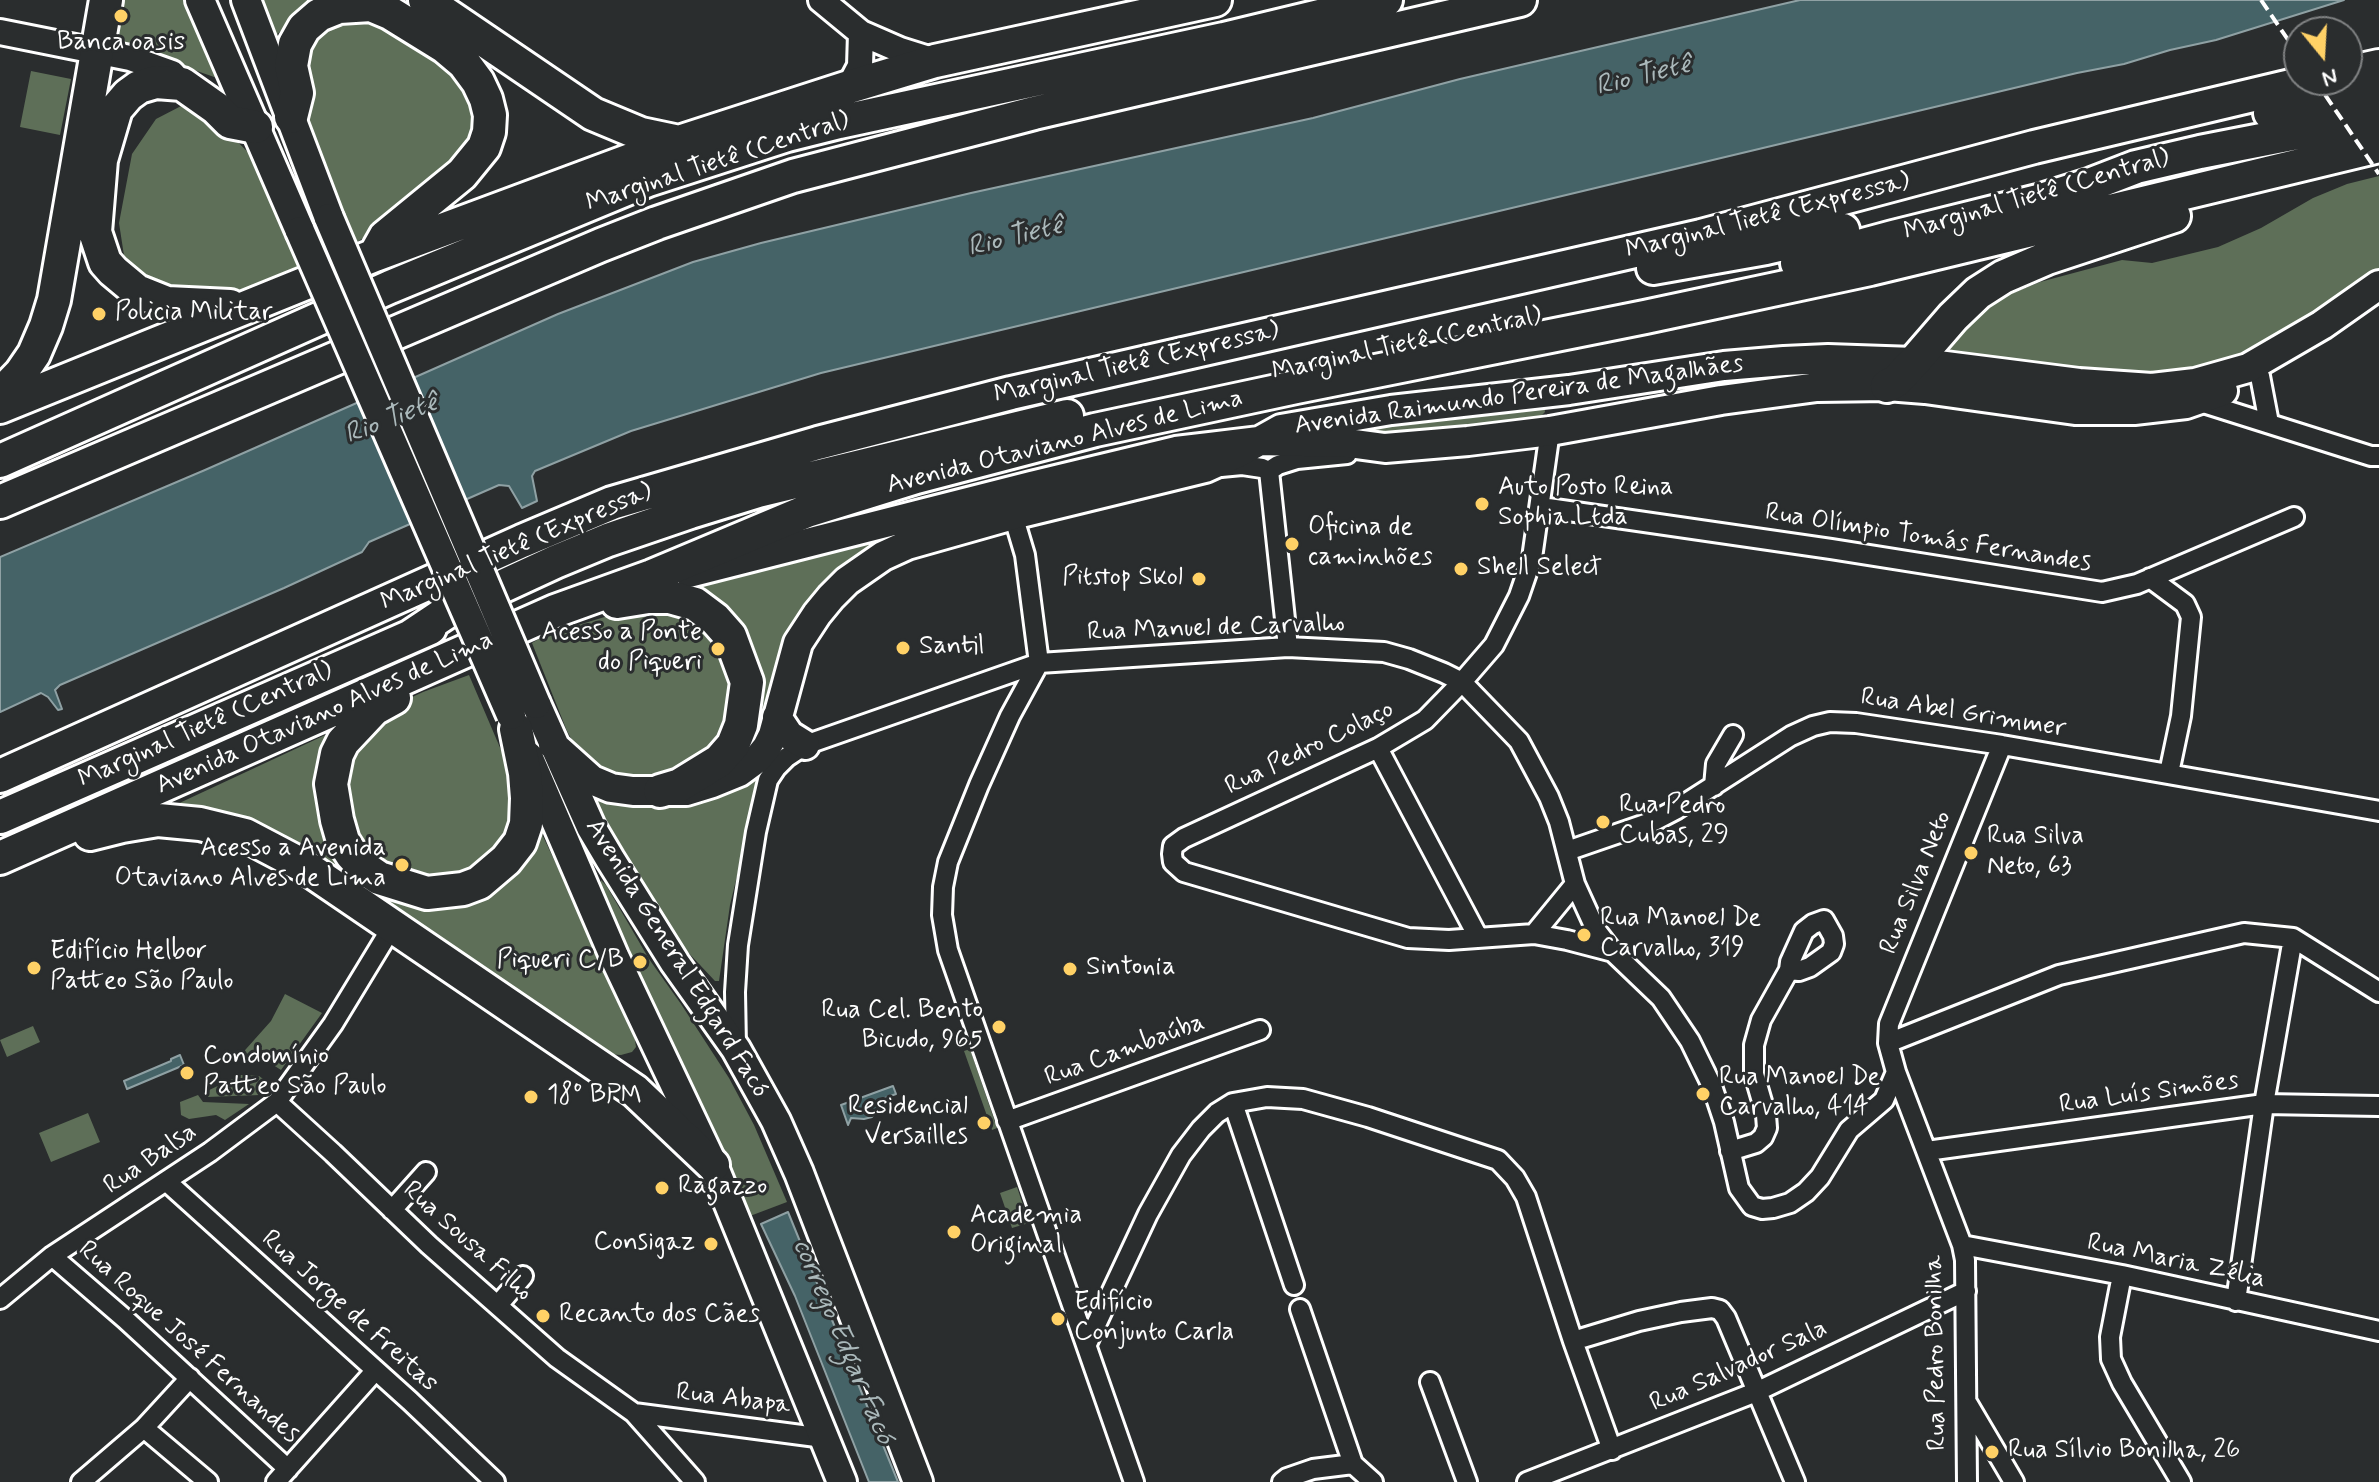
<!DOCTYPE html>
<html>
<head>
<meta charset="utf-8">
<style>
  body { margin:0 }
  #map { position:relative; width:2379px; height:1482px; overflow:hidden; background:#2a2d2e; font-family:Mynerve,sans-serif }
  canvas { display:block }
  .north { position:absolute; left:2283px; top:16px; width:80px; height:80px; box-sizing:border-box; background:#2a2d2e; border:2px solid #7f8182; border-radius:50%; rotate:162deg; font-size:22px; font-weight:700; line-height:32px; text-align:center; color:#fff }
  .north::after { content:''; display:block; margin:auto; width:28px; height:36px; background:#ffd166; clip-path:polygon(50% 0,100% 100%,50% 72%,0 100%) }
</style>
</head>
<body>
<div id="map">
<canvas width="2379" height="1482"></canvas>
<div class="north">N</div>
</div>
<script>
const context = document.querySelector('canvas').getContext('2d');
context.lineJoin = 'round';
function paint(path, color) { context.fillStyle = color; context.fill(path, 'evenodd'); }
const toPath = rows => new Path2D(rows.map(r => 'M' + r).join(''));
function strokePath(path, color, width, dash) { context.strokeStyle = color; context.lineWidth = width; context.lineCap = dash ? 'butt' : 'round'; context.setLineDash(dash || []); context.stroke(path); }
function label(font, color, halo, rows, align = 'center') {
  context.font = font + ' Mynerve,sans-serif'; context.lineWidth = 6; context.setLineDash([]); context.textBaseline = 'middle'; context.strokeStyle = halo; context.fillStyle = color; for (const [text, x, y, turn = 0] of rows) {
    context.save(); context.translate(x, y); context.rotate((+turn || 0) * Math.PI / 180); context.textAlign = isNaN(turn) ? turn : align; if (halo) context.strokeText(text, 0, 0); context.fillText(text, 0, 0); context.restore();
  }
}
paint(toPath([
  [118,0,184,0,217,78,111,41],
  [257,0,320,0,297,16,272,39],
  [368,12,467,71,485,121,452,180,354,244,306,112,301,66,320,25],
  [31,71,71,79,60,135,20,127],
  [185,104,210,115,255,159,301,269,263,291,181,294,150,280,125,262,119,223,132,154,156,119],
  [2379,176,2379,272,2256,355,2160,379,1943,353,1941,345,1978,313,2008,295,2040,282,2122,260,2152,263,2218,247,2261,228,2313,198,2347,184],
  [1544,403,1545,412,1540,417,1420,433,1369,436,1330,426],
  [895,533,844,563,821,586,799,617,779,654,767,715,755,742,746,752,758,702,691,593,688,580],
  [641,606,692,619,723,646,735,678,731,721,710,753,655,780,608,776,579,753,567,731,532,643,545,635],
  [469,675,510,771,512,780,511,828,487,865,428,883,372,862,342,805,351,749,393,706,423,692],
  [336,730,337,844,435,903,539,828,633,1026,636,1047,632,1052,621,1055,608,1054,173,806],
  [762,772,730,905,719,981,715,981,667,930,628,869,590,796,645,806,675,801],
  [601,880,606,885,649,959,681,1004,729,1078,754,1125,787,1202,750,1216,673,1061,640,975,601,889],
  [285,994,322,1013,281,1070,267,1061,255,1058,238,1058,271,1021],
  [33,1026,40,1042,7,1057,0,1040],
  [970,1049,997,1128,992,1130,964,1051],
  [241,1075,259,1076,270,1084,260,1095,207,1097,205,1092],
  [198,1095,203,1102,249,1104,225,1120,216,1115,189,1119,181,1115,180,1102],
  [88,1113,100,1142,51,1162,39,1133],
  [1017,1187,1029,1223,1012,1228,1000,1193]
]), '#5e6f58');
const water = toPath([
  [1800,0,2344,0,2216,40,2170,50,2124,64,2077,73,821,373,631,431,535,471,532,476,537,501,522,508,509,486,499,485,369,542,362,552,284,588,60,685,55,690,62,709,58,710,48,697,41,693,0,712,0,557,205,470,558,314,693,262,761,243,971,193,1313,118,1460,79,1800,0],
  [180,1055,184,1065,127,1089,124,1081,171,1061,171,1059,180,1055],
  [893,1086,896,1094,877,1101,877,1109,872,1117,864,1119,851,1118,848,1125,841,1105,893,1086],
  [788,1212,885,1450,898,1482,869,1482,795,1296,761,1224,788,1212]
]);
paint(water, '#456367');
strokePath(water, '#8fa1a4', 2);
const street = toPath([
  [2260,376,2269,423],
  [2197,401,2371,456,2379,456],
  [1550,431,1532,558,1519,596,1494,645,1462,682,1425,720,1378,748,1184,838,1173,846,1172,854,1173,862,1184,872,1408,938,1449,940,1534,934,1567,940,1613,952],
  [1221,467,1242,465,1262,468,1269,471],
  [1269,471,1288,647],
  [1269,471,1278,465,1297,459,1347,454],
  [1541,507,1831,549,2102,592,2137,584,2294,517],
  [1013,515,1025,555,1039,663,1010,716,979,785,948,862,943,887,942,915,948,950,1134,1482],
  [2150,578,2185,604,2191,617,2181,716,2169,773],
  [1378,748,1478,937],
  [1714,786,1716,764,1733,735],
  [1567,851,1654,821,1677,809,1791,736,1813,726,1830,722,1856,723,2002,745,2379,811],
  [1534,934,1575,884],
  [1888,1043,2059,975,2244,933,2293,938,2379,992],
  [736,1046,735,992,738,945,756,832,768,780,776,768,787,757,805,745,1039,663,1288,647,1384,652,1409,659,1444,673,1462,682,1519,741,1549,797,1559,822,1575,884,1596,930,1613,952,1661,998,1690,1041,1712,1086,1724,1122,1739,1188,1752,1206,1762,1209,1773,1208,1790,1203,1806,1192,1820,1177,1849,1130,1884,1100,1896,1072],
  [277,1102,333,1153,429,1245,557,1358,634,1413,695,1482],
  [1233,1103,1294,1285],
  [1007,1121,1260,1030],
  [1730,1151,1756,1143,1763,1137,1767,1128,1766,1115,1754,1074,1754,1045,1761,1020,1789,970,1790,962,1804,931,1813,924,1824,920,1833,936,1834,944,1831,952,1810,967,1799,971,1789,970],
  [1927,1151,2264,1104,2379,1106],
  [166,1181,410,1401,495,1482],
  [392,1210,426,1172],
  [1962,1245,2122,1275,2379,1331],
  [52,1256,125,1319,288,1469],
  [2122,1275,2110,1337,2111,1359,2122,1383,2181,1482],
  [0,1299,52,1256,210,1152,277,1102,333,1024,392,927],
  [2236,1301,2264,1104,2293,938],
  [498,1305,523,1276],
  [1300,1309,1353,1464],
  [1573,1341,1639,1321,1681,1312,1712,1308,1720,1310,1726,1318,1795,1482],
  [1087,1344,1148,1214,1181,1155,1201,1129,1217,1113,1233,1103,1267,1097,1303,1099,1368,1117,1498,1160,1515,1178,1526,1197,1573,1341,1612,1450],
  [1430,1382,1467,1482],
  [1968,1404,2014,1482],
  [634,1413,824,1438],
  [144,1428,208,1482],
  [81,1482,144,1428,190,1378],
  [276,1482,375,1371],
  [1282,1482,1287,1478,1313,1469,1353,1464,1373,1482],
  [1527,1482,1756,1392,1966,1291],
  [1967,1482,1965,1260,1962,1245,1896,1072,1888,1043,1889,1024,2002,745]
]);
const secondary = toPath([
  [821,0,861,33,900,50,935,61],
  [0,32,130,58,172,73,180,82],
  [849,87,860,66,861,33]
]);
const primary = toPath([
  [200,0,300,231],
  [246,0,329,218],
  [689,573,1031,486,1176,451,1210,447,1259,441,1348,443,1385,448,1468,441,1550,431,1721,400,1817,387,1887,386,1925,389,2075,410,2134,410,2186,404,2223,391],
  [536,704,591,827,610,859,675,963,736,1049,776,1121,799,1173,918,1482],
  [777,717,789,735,805,745],
  [553,745,592,780,611,788,633,791,686,791,712,783,739,772,758,758,767,747,773,735,798,643,817,614,831,597,847,581,883,556,907,545,1013,515,1205,468,1238,453,1281,429,1391,410,1569,390,1724,366,1784,361,1828,359,1914,362,2079,383,2152,388,2195,383,2248,368,2322,325,2379,285],
  [528,756,614,956,713,1165,842,1482]
]);
const highway = toPath([
  [425,0,593,114,641,134,679,142],
  [2347,73,2379,66],
  [2270,113,2379,91],
  [291,117,297,93,291,66,295,44,304,28,319,15,339,7,371,5,390,13,445,47,464,63,478,82,486,99,490,115,489,132,484,147,462,174,385,237,376,253],
  [1797,263,1893,237,2038,201,2092,184,2136,167,2200,152,2379,117],
  [1653,268,1766,248,1843,230],
  [230,306,167,303,137,291,113,271,105,262,95,232,101,160,116,109,128,95,139,87,156,82,182,84,216,108,230,122,256,127],
  [1887,386,1896,381,1914,362,1953,317,1978,293,2003,277,2047,258,2174,216],
  [0,395,21,373,34,354,46,326,54,300,106,0],
  [0,407,375,255,679,142,849,87,935,61,1215,0],
  [0,461,390,287,648,180,787,135,839,122,1224,39,1386,0],
  [0,502,601,245,657,223,793,176,1034,113,1520,0],
  [617,602,648,597,670,597,695,604,715,619,730,636,747,682,741,725,733,745,719,761,680,785,660,791],
  [411,636,447,612,555,562,608,540,690,512,758,491,1067,416],
  [394,698,374,709,343,742,337,754,331,784,337,820,343,841,352,855,363,867,379,878,427,893,463,889,479,883,506,860,520,842,526,824,527,798,525,773,516,729],
  [0,776,522,541,612,503,818,443,1011,393,1701,236,2034,147,2316,80],
  [0,817,430,628],
  [90,834,122,826,158,820,200,824,245,835,304,866,635,1091,713,1165],
  [0,858,555,611,652,576,807,511,916,477,1095,430,1296,387,1645,317,1870,269,2379,146]
]);
strokePath(street, '#fff', 24);
strokePath(secondary, '#fff', 30);
strokePath(primary, '#fff', 34);
strokePath(highway, '#fff', 38);
strokePath(street, '#2a2d2e', 18);
strokePath(secondary, '#2a2d2e', 24);
strokePath(primary, '#2a2d2e', 28);
strokePath(highway, '#2a2d2e', 32);
strokePath(toPath([
  [2261,0,2299,56],
  [2315,80,2379,174]
]), '#fff', 4, [12, 6]);
const primaryBridge = toPath([
  [329,218,536,704],
  [300,231,511,715]
]);
strokePath(primaryBridge, '#fff', 34, []);
strokePath(primaryBridge, '#2a2d2e', 28);
for (const [x, y, r, color] of [
  [121,16,8,"#ffd166"],
  [99,314,8,"#ffd166"],
  [1482,504,8,"#ffd166"],
  [1292,544,8,"#ffd166"],
  [1461,569,8,"#ffd166"],
  [1199,579,8,"#ffd166"],
  [903,648,8,"#ffd166"],
  [718,649,8,"#ffd166"],
  [1603,822,8,"#ffd166"],
  [1971,853,8,"#ffd166"],
  [402,865,8,"#ffd166"],
  [1584,935,8,"#ffd166"],
  [640,962,8,"#ffd166"],
  [34,968,8,"#ffd166"],
  [1070,969,8,"#ffd166"],
  [999,1027,8,"#ffd166"],
  [187,1073,8,"#ffd166"],
  [1703,1094,8,"#ffd166"],
  [531,1097,8,"#ffd166"],
  [984,1123,8,"#ffd166"],
  [662,1188,8,"#ffd166"],
  [954,1232,8,"#ffd166"],
  [711,1244,8,"#ffd166"],
  [543,1316,8,"#ffd166"],
  [1058,1319,8,"#ffd166"],
  [1992,1452,8,"#ffd166"]
]) { const dot = new Path2D(); dot.arc(x, y, r, 0, 2 * Math.PI); context.fillStyle = color; context.fill(dot); strokePath(dot, '#2a2d2e', 3); }
label('26px', '#fff', '#2a2d2e', [
  ["Banca oasis",121,44,"center"],
  ["Policia Militar",115,314],
  ["Auto Posto Reina",1498,489],
  ["Sophia Ltda",1498,519],
  ["Oficina de",1308,529],
  ["caminhões",1308,559],
  ["Shell Select",1477,569],
  ["Pitstop Skol",1183,579,"right"],
  ["Acesso a Ponte",702,634,"right"],
  ["do Piqueri",702,664,"right"],
  ["Santil",919,648],
  ["Rua Pedro",1619,807],
  ["Cubas, 29",1619,837],
  ["Rua Silva",1987,838],
  ["Neto, 63",1987,868],
  ["Acesso a Avenida",386,850,"right"],
  ["Otaviano Alves de Lima",386,880,"right"],
  ["Rua Manoel De",1600,920],
  ["Carvalho, 319",1600,950],
  ["Edifício Helbor",50,953],
  ["Patteo São Paulo",50,983],
  ["Piqueri C/B",624,962,"right"],
  ["Sintonia",1086,969],
  ["Rua Cel. Bento",983,1012,"right"],
  ["Bicudo, 965",983,1042,"right"],
  ["Condomínio",203,1058],
  ["Patteo São Paulo",203,1088],
  ["Rua Manoel De",1719,1079],
  ["Carvalho, 414",1719,1109],
  ["18º BPM",547,1097],
  ["Residencial",968,1108,"right"],
  ["Versailles",968,1138,"right"],
  ["Ragazzo",678,1188],
  ["Academia",970,1217],
  ["Original",970,1247],
  ["Consigaz",695,1244,"right"],
  ["Edifício",1074,1304],
  ["Conjunto Carla",1074,1334],
  ["Recanto dos Cães",559,1316],
  ["Rua Sílvio Bonilha, 26",2008,1452]
], 'left');
label('26px', '#fff', '#2a2d2e', [
  ["Marginal Tietê (Central)",718,163,-18],
  ["Marginal Tietê (Central)",2037,196,-16],
  ["Marginal Tietê (Expressa)",1768,217,-14],
  ["Marginal Tietê (Central)",1407,345,-12],
  ["Marginal Tietê (Expressa)",1137,364,-13],
  ["Avenida Raimundo Pereira de Magalhães",1519,396,-8],
  ["Avenida Otaviano Alves de Lima",1065,443,-14],
  ["Rua Olímpio Tomás Fernandes",1928,539,9],
  ["Marginal Tietê (Expressa)",517,548,-23],
  ["Rua Manuel de Carvalho",1216,629,-2],
  ["Avenida Otaviano Alves de Lima",325,714,-24],
  ["Rua Abel Grimmer",1963,714,9],
  ["Marginal Tietê (Central)",206,726,-24],
  ["Rua Pedro Colaço",1310,749,-26],
  ["Rua Silva Neto",1917,883,-68],
  ["Avenida General Edgard Facó",676,959,58],
  ["Rua Cambaúba",1125,1051,-20],
  ["Rua Luís Simões",2149,1094,-8],
  ["Rua Balsa",151,1160,-34],
  ["Rua Sousa Filho",467,1242,42],
  ["Rua Maria Zélia",2176,1262,12],
  ["Rua Jorge de Freitas",349,1312,42],
  ["Rua Roque José Fernandes",188,1343,42],
  ["Rua Pedro Bonilha",1937,1353,-91],
  ["Rua Salvador Sala",1739,1367,-24],
  ["Rua Abapa",733,1400,7]
]);
label('italic 28px', '#abb9bb', '#2a2d2e', [
  ["Rio Tietê",1644,77,-14],
  ["Rio Tietê",1016,238,-14],
  ["Rio Tietê",392,420,-21],
  ["corrego Edgar Facó",842,1342,67]
]);
</script>
</body>
</html>
